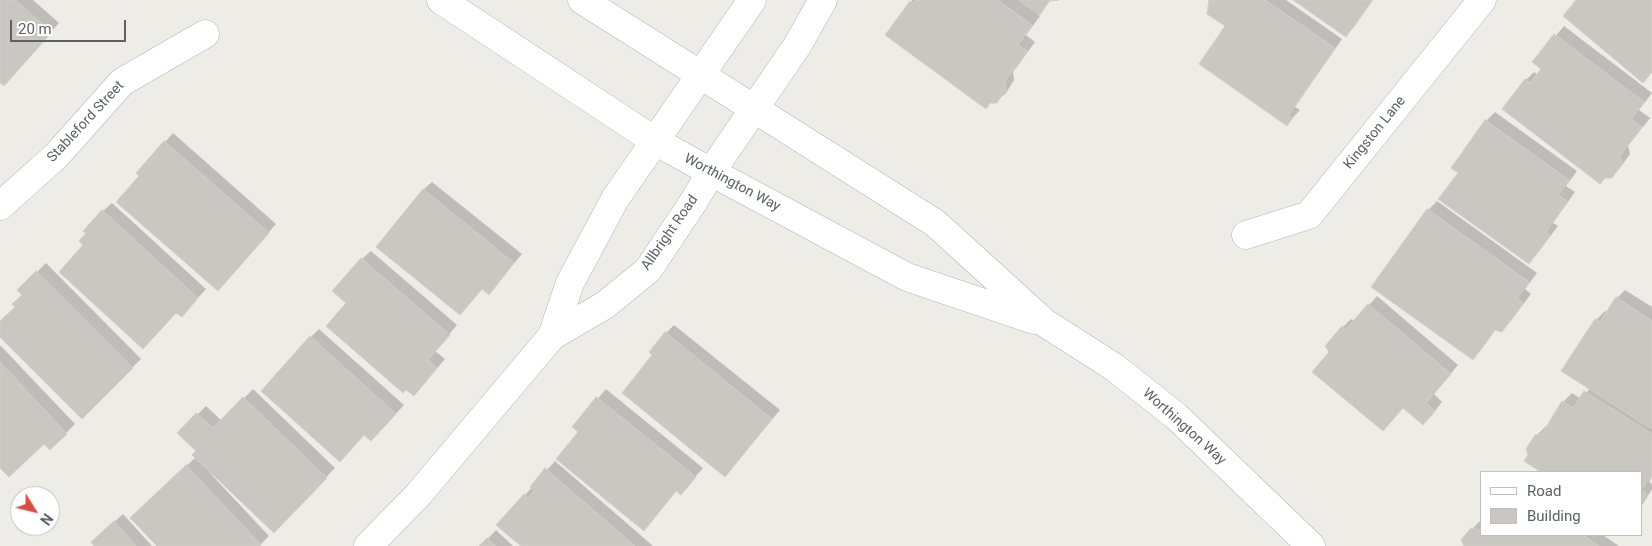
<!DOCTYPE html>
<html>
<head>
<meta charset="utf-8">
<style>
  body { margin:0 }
  #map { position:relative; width:1652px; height:546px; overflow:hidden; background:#eeece6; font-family:Roboto,sans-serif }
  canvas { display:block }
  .legend { position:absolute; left:1480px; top:471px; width:162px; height:65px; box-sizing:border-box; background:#fff; border:1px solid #bec0c1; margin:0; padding:6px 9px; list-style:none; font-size:15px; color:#5d6165 }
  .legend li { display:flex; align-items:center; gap:10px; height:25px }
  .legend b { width:25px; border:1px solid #bec0c1 }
  .north { position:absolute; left:10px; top:486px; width:50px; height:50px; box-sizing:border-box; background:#fff; border:1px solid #bec0c1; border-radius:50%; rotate:126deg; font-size:14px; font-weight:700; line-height:20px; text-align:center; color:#5d6165 }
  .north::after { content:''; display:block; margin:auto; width:18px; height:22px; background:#d94c41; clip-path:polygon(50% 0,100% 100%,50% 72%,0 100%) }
  .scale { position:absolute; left:10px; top:20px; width:116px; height:22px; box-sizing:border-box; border:2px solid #5d6165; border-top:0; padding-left:6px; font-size:15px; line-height:18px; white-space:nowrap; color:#5d6165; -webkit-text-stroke:4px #fff; paint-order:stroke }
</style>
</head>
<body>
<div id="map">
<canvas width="1652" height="546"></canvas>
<ul class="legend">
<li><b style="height:6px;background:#fff"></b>Road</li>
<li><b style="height:14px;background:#cac7c2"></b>Building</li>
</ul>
<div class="north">N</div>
<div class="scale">20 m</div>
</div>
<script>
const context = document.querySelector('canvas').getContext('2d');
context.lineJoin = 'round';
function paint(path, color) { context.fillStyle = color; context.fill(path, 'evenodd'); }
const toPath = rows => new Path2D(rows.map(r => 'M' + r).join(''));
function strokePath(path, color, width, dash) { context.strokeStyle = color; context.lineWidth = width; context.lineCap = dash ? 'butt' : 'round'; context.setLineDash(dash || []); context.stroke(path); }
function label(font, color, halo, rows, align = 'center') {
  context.font = font + ' Roboto,sans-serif'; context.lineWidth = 4; context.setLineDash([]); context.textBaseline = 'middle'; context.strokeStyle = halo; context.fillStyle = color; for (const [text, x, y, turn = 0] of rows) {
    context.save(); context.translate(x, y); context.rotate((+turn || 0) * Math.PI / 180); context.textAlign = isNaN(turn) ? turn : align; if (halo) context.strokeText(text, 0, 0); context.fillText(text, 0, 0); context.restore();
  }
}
paint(toPath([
  [0,0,33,0,59,23,12,76,0,82],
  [912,0,1051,0,1038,15,1040,16,1026,35,1035,42,1013,72,1014,80,1006,93,997,101,911,2],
  [1210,0,1286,0,1342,39,1295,107,1300,110,1287,124],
  [1295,0,1373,0,1354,27,1345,36],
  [1564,26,1652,93,1639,110,1650,118,1628,146,1630,154,1620,168,1611,177,1526,80,1534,72,1538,75,1543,68,1534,62],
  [1495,112,1577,171,1566,186,1575,192,1553,223,1558,226,1537,254,1528,263,1459,172,1453,168,1486,121],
  [173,133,276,224,226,281,141,176,165,142],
  [432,182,522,254,489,293,483,288,460,314,423,190],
  [1437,201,1537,273,1525,289,1531,294,1510,322,1501,331,1496,329,1481,350,1472,358,1372,286,1428,210],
  [112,203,206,289,190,307,85,245,103,211],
  [371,251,457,325,435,351,445,359,422,386,347,302,362,259],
  [46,263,141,359,82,417,0,335,0,323,16,307,23,295,19,290],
  [1625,290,1652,307,1652,476,1649,482,1652,484,1652,489,1641,507,1641,472,1543,472,1526,461,1536,436,1545,427,1548,426,1563,402,1572,393,1581,399,1590,388,1563,371,1596,320,1605,311,1607,313,1617,298],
  [1377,296,1458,365,1434,394,1442,402,1432,415,1331,352,1343,327,1351,319,1355,321],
  [674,325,780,410,733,466,654,355,666,333],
  [319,329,404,405,380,431,311,337],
  [0,345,75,424,50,449,44,443,0,466],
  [253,389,335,468,274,531,211,471,209,472,269,536,259,546,158,546,140,509,196,457,197,451,179,433,206,406,222,421],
  [606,389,703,468,681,493,677,490,644,529,580,432,574,427],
  [555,461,653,546,523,546,525,495],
  [123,514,152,546,96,546,101,534],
  [1481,520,1481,535,1603,535,1619,546,1465,546,1472,529],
  [496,530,513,546,481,546]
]), '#0003');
const building = toPath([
  [0,0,15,0,52,32,4,86,0,83,0,0],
  [916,0,998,0,1032,25,1018,45,1027,51,1005,81,1006,89,997,103,990,103,986,109,885,35,910,1,913,3,916,0],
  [1019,0,1059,0,1049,1,1040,15,1019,0],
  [1209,0,1265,0,1335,48,1288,116,1292,119,1287,126,1199,64,1225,26,1207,14,1209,0],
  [1293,0,1372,0,1346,37,1293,0],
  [1576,0,1652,0,1652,72,1643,83,1563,16,1576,0],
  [1554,34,1644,102,1631,119,1642,127,1620,156,1622,164,1612,178,1605,178,1600,184,1502,109,1525,79,1530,83,1541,69,1532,62,1554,34],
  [1485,120,1569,180,1558,195,1567,201,1546,232,1550,235,1529,264,1438,199,1458,173,1451,168,1485,120],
  [164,141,269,233,218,291,116,202,139,176,136,173,164,141],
  [423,189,514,263,489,295,482,289,460,315,376,247,423,189],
  [1427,209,1529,282,1517,298,1523,303,1502,332,1495,330,1473,360,1371,287,1427,209],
  [102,210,198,298,182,317,176,313,143,349,59,272,83,245,79,241,86,233,83,231,102,210],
  [361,258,450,335,428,360,437,368,414,396,406,390,403,393,326,326,346,303,332,291,361,258],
  [36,271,133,368,82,419,0,337,0,321,15,307,12,304,22,295,17,290,36,271],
  [1616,297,1652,321,1652,429,1561,371,1595,319,1600,322,1616,297],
  [1368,304,1451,374,1426,403,1435,411,1423,425,1403,408,1383,431,1312,372,1329,352,1325,346,1342,326,1346,329,1368,304],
  [665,332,772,419,725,477,622,393,652,355,649,352,665,332],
  [310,336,396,414,371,441,364,435,340,462,261,391,310,336],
  [0,362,67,434,50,450,44,444,9,477,0,468,0,362],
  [1584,391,1652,434,1652,477,1651,476,1641,490,1647,494,1641,504,1641,472,1541,472,1524,461,1528,455,1526,449,1535,435,1542,434,1562,401,1573,408,1584,391],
  [243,397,327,478,274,533,192,455,196,451,177,433,196,413,213,428,243,397],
  [596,397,696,477,681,495,676,491,644,531,556,459,578,432,572,427,596,397],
  [186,465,261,545,261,546,157,546,130,518,186,465],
  [545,468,635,546,521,546,496,525,524,494,528,498,534,491,530,487,545,468],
  [114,521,136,546,94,546,91,542,114,521],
  [1471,528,1481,530,1481,535,1583,535,1599,546,1464,546,1461,540,1471,528],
  [487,538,496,546,479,546,487,538]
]);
paint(building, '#cac7c2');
strokePath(building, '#d2cec5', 1);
const street = toPath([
  [0,206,56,156,122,82,205,34],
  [1246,235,1309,215,1482,0],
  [552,336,570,283,615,199,752,0],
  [368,546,418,495,552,336,605,305,648,270,694,201,711,172,797,46,823,0]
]);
const secondary = toPath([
  [441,0,655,141,711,172,907,277,1034,320],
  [582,0,935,223,1045,323,1114,367,1177,417,1311,546]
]);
strokePath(street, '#b3b6b9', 29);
strokePath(secondary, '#b2b5b9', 29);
strokePath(street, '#fff', 28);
strokePath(secondary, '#fff', 28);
label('14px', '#5d6165', '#fff', [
  ["Stableford Street",86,122,-47],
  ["Kingston Lane",1375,133,-51],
  ["Worthington Way",732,183,28],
  ["Allbright Road",670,233,-55],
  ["Worthington Way",1184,427,42]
]);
</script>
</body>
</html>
